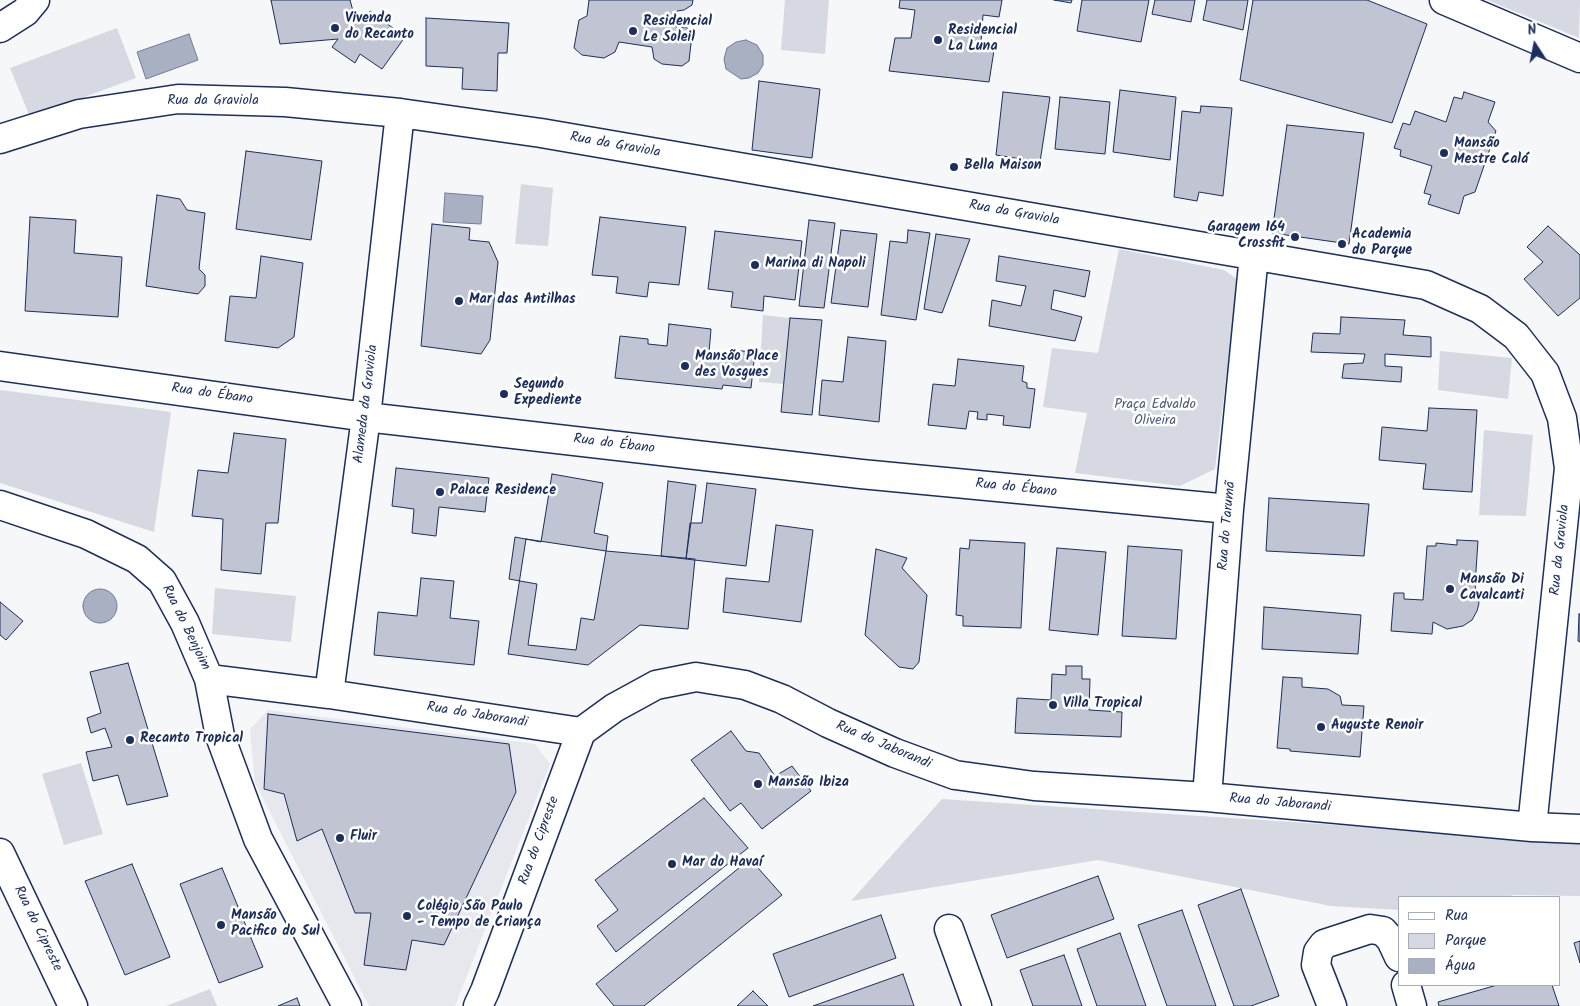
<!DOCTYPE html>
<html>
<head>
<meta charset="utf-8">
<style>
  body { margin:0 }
  #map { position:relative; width:1580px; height:1006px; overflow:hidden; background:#f6f7f9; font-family:Kalam,sans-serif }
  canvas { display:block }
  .legend { position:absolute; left:1398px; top:896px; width:162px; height:90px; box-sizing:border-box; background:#fff; border:1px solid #a4acbf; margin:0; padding:6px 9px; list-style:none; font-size:15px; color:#1b2f5e }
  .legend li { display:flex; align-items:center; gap:10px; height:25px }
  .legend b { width:25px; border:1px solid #a4acbf }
  .north { position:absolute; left:1510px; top:20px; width:50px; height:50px; -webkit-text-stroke:4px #fff; paint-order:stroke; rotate:349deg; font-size:14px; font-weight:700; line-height:20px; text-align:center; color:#1b2f5e }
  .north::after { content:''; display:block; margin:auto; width:18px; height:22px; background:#1b2f5e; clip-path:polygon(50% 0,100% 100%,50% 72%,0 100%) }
</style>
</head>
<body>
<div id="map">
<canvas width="1580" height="1006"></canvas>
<ul class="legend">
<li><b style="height:6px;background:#fff"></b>Rua</li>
<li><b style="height:14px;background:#d6d9e2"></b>Parque</li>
<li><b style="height:14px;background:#a9b0c1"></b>Água</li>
</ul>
<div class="north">N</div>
</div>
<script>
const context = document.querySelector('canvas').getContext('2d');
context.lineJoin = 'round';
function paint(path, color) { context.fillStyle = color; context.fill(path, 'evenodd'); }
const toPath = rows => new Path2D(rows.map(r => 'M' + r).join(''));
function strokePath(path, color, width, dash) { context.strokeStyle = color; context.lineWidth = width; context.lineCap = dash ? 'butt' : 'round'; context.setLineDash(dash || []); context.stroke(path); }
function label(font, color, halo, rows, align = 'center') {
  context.font = font + ' Kalam,sans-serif'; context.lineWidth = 5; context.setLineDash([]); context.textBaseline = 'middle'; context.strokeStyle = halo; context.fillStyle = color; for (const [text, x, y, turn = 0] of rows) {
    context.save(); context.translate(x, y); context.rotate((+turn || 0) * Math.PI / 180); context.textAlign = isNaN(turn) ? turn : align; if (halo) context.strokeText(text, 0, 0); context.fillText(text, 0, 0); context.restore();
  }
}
paint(toPath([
  [268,710,535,744,550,764,455,1006,369,1006,255,783,250,729]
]), '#e6e8ee');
paint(toPath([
  [785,0,829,0,825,54,781,50],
  [1487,0,1580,0,1579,38],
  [117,28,136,78,30,117,10,68],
  [521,184,553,188,548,246,515,244],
  [1119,249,1224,270,1238,280,1215,469,1180,486,1075,473,1087,413,1043,407,1052,348,1098,353],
  [763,315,790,318,784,384,759,382],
  [1440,351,1512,358,1508,399,1438,390],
  [0,390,171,412,154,532,0,483],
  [1484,430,1533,435,1526,516,1479,515],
  [215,588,296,596,291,642,212,634],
  [81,763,103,834,64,845,42,774],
  [942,799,1580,841,1580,896,1515,895,1503,897,1399,897,1399,910,1331,906,1098,860,851,901],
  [210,989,217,1006,166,1006]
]), '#d6d9e2');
const water = toPath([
  [189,34,198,60,146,79,137,52,189,34],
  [746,40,757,45,763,55,763,65,758,73,749,78,741,79,726,69,724,59,727,48,736,42,746,40],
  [445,193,483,196,481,224,443,222,445,193],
  '83 606a17 17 0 1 1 34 0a17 17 0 1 1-34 0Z'
]);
paint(water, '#a9b0c1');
strokePath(water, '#707c99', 1);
const building = toPath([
  [271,0,350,0,353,11,364,19,370,11,405,37,382,69,360,54,355,63,332,47,338,39,280,44,271,0],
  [589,0,693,0,692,5,684,10,677,11,676,27,688,28,692,35,689,61,682,66,662,64,654,59,652,47,619,42,615,52,604,58,582,55,574,48,579,20,587,16,589,0],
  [900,0,1002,0,999,17,983,15,981,42,995,44,989,82,889,71,895,38,911,38,915,10,899,8,900,0],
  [1054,0,1072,0,1071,3,1054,0],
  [1082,0,1149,0,1141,42,1077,31,1082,0],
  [1155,0,1195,0,1191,22,1152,14,1155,0],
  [1207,0,1248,0,1243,30,1203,20,1207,0],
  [1253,0,1367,0,1427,24,1392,123,1240,80,1253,0],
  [426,18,509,23,507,53,498,53,497,91,462,89,463,68,426,66,426,18],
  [759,81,820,89,812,158,752,150,759,81],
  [1120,90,1176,97,1170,160,1113,152,1120,90],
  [1003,92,1050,97,1040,162,996,155,1003,92],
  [1464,92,1495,102,1488,122,1496,131,1475,192,1464,196,1459,214,1428,204,1431,195,1424,193,1432,166,1400,156,1401,150,1394,148,1403,123,1410,125,1415,111,1446,122,1454,97,1462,99,1464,92],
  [1060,97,1110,102,1105,154,1055,149,1060,97],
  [1201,106,1232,108,1223,196,1199,192,1197,201,1174,197,1182,111,1200,113,1201,106],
  [1287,125,1364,133,1349,244,1272,233,1287,125],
  [246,151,322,161,311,240,236,229,246,151],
  [157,195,180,199,187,210,205,213,199,269,205,275,205,286,198,294,146,286,157,195],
  [30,217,76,220,74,253,122,257,118,317,25,311,30,217],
  [600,217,686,227,679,285,649,282,647,297,616,293,618,277,592,275,600,217],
  [809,220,835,223,824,308,799,306,809,220],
  [432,224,470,228,469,240,489,242,498,262,490,340,481,354,421,346,432,224],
  [1548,226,1580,255,1580,298,1558,316,1524,279,1543,262,1527,247,1548,226],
  [841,230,877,234,868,307,831,303,841,230],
  [908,230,930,233,916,320,881,315,890,241,907,243,908,230],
  [715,231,802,241,795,300,764,296,763,311,731,307,733,292,708,289,715,231],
  [936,234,970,239,942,313,924,309,936,234],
  [261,256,303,263,294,337,278,348,225,341,230,296,256,298,261,256],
  [999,256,1090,271,1085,297,1054,290,1051,309,1082,317,1075,341,989,326,992,300,1021,306,1026,286,996,281,999,256],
  [1341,317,1405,320,1403,335,1431,337,1431,357,1385,354,1385,366,1402,367,1401,382,1342,378,1344,364,1363,363,1365,354,1311,352,1313,333,1340,334,1341,317],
  [790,318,822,320,812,415,781,412,790,318],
  [669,324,711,329,709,353,729,355,729,350,755,352,751,388,723,385,722,389,615,378,620,336,648,339,648,344,667,346,669,324],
  [848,337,886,341,879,422,819,415,822,380,843,382,848,337],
  [958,359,1024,366,1022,381,1027,383,1027,388,1035,389,1030,428,1003,425,1004,416,987,414,987,420,977,419,978,412,969,411,966,429,928,425,933,384,955,386,958,359],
  [1429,408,1477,410,1472,492,1423,489,1426,464,1379,460,1382,427,1427,431,1429,408],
  [234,433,286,439,278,523,266,523,261,574,221,570,223,519,192,516,198,470,228,473,234,433],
  [396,468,489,478,485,512,439,507,436,536,412,533,414,509,392,506,396,468],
  [552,474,603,483,594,533,608,536,606,551,594,620,581,618,576,650,528,645,537,584,509,579,515,537,541,542,552,474],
  [668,481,696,485,686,559,661,556,668,481],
  [707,483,756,489,746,566,686,559,690,523,702,523,707,483],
  [1269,498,1369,504,1364,556,1266,551,1269,498],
  [776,525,813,530,801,622,723,612,726,578,769,582,776,525],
  [526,539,606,551,695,559,688,629,640,625,588,665,508,654,526,539],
  [970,540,1025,543,1021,628,963,626,963,616,956,615,960,548,969,549,970,540],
  [1457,540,1478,541,1475,585,1479,603,1477,611,1472,620,1463,626,1447,629,1433,622,1432,634,1391,631,1394,593,1404,593,1404,599,1423,600,1427,546,1436,546,1436,543,1457,545,1457,540],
  [1128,546,1182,550,1176,639,1122,636,1128,546],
  [1057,548,1106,552,1098,635,1049,630,1057,548],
  [876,549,907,558,902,568,927,595,919,662,913,669,899,667,865,635,876,549],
  [421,578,454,581,450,618,479,621,474,665,374,655,378,612,417,616,421,578],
  [0,602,23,621,6,640,0,635,0,602],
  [1264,607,1361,615,1358,654,1262,649,1264,607],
  [1579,614,1580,614,1580,642,1578,641,1579,614],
  [128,663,168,796,127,805,118,775,93,781,86,752,112,747,105,728,91,733,87,718,101,713,90,672,128,663],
  [1066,666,1082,666,1082,679,1090,679,1089,710,1122,712,1121,737,1015,733,1017,698,1051,700,1052,674,1066,675,1066,666],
  [1283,677,1302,678,1302,687,1328,689,1340,696,1342,705,1364,706,1360,757,1290,751,1290,749,1277,748,1283,677],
  [268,714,509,744,516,792,444,945,412,940,406,970,364,965,371,913,355,913,322,829,297,841,284,794,264,789,268,714],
  [731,731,746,751,759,753,775,776,792,766,811,791,762,829,741,803,730,811,691,760,731,731],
  [704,798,748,848,616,952,597,926,618,910,595,880,704,798],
  [750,859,782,895,644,1006,614,1006,596,984,750,859],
  [132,864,170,957,125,975,85,881,132,864],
  [222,868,263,967,219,983,180,884,222,868],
  [1098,876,1114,919,1007,958,991,915,1098,876],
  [1241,889,1279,996,1251,1006,1234,1006,1198,905,1241,889],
  [1182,910,1216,1006,1167,1006,1138,925,1182,910],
  [881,915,896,958,789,997,773,954,881,915],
  [1120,933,1146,1006,1097,1006,1077,949,1120,933],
  [1580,941,1580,963,1574,943,1580,941],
  [1064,955,1082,1006,1033,1006,1020,970,1064,955],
  [903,974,914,1006,813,1006,903,974],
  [1497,985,1552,985,1559,1006,1439,1006,1438,1002,1497,985],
  [753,991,768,1006,737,1006,753,991],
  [297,998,300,1006,278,1006,297,998]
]);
paint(building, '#c0c4d3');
strokePath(building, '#1b2f5e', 1);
const minor = toPath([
  [1444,0,1580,58],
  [0,28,25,12,35,0],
  [0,139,79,114,178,99,285,102,400,113,541,133,1426,285,1480,309,1516,336,1545,373,1562,418,1569,468,1532,827],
  [0,366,366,417,861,474,1229,509],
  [0,505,86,534,137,559,162,581,185,623,209,679,220,736,258,839,347,1006],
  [209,679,329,694,581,732,614,708,656,685,696,677,745,685,782,699,828,723,895,753,955,775,1034,786,1207,797,1532,827,1580,829],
  [329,694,366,417,400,113],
  [1207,797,1229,509,1254,255],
  [0,853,73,1006],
  [949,929,977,1006],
  [1406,985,1412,1006],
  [478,1006,485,991,581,732],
  [1332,1006,1316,965,1318,952,1324,944,1370,929,1383,931,1391,940,1399,957]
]);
strokePath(minor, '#1b2f5e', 31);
strokePath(minor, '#fff', 28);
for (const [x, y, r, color] of [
  [335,28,5,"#1b2f5e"],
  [633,31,5,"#1b2f5e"],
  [938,40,5,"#1b2f5e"],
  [1444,153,5,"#1b2f5e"],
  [954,167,5,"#1b2f5e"],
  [1295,237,5,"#1b2f5e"],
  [1342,244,5,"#1b2f5e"],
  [755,265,5,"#1b2f5e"],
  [459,301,5,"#1b2f5e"],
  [685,366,5,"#1b2f5e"],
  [504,394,5,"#1b2f5e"],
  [440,492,5,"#1b2f5e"],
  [1450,589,5,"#1b2f5e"],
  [1053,705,5,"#1b2f5e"],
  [1321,727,5,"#1b2f5e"],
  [130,740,5,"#1b2f5e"],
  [758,784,5,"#1b2f5e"],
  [340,838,5,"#1b2f5e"],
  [672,864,5,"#1b2f5e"],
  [407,916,5,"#1b2f5e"],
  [221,925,5,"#1b2f5e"]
]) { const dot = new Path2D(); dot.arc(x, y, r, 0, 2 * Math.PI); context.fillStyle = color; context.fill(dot); strokePath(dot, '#fff', 2); }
label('bold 14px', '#1b2f5e', '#fff', [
  ["Vivenda",345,20],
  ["do Recanto",345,36],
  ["Residencial",643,23],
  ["Le Soleil",643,39],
  ["Residencial",948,32],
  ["La Luna",948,48],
  ["Mansão",1454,145],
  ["Mestre Calá",1454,161],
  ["Bella Maison",964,167],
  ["Garagem 164",1285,229,"right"],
  ["Crossfit",1285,245,"right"],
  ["Academia",1352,236],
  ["do Parque",1352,252],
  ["Marina di Napoli",765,265],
  ["Mar das Antilhas",469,301],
  ["Mansão Place",695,358],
  ["des Vosgues",695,374],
  ["Segundo",514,386],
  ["Expediente",514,402],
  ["Palace Residence",450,492],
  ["Mansão Di",1460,581],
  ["Cavalcanti",1460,597],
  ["Villa Tropical",1063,705],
  ["Auguste Renoir",1331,727],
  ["Recanto Tropical",140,740],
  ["Mansão Ibiza",768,784],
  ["Fluir",350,838],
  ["Mar do Havaí",682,864],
  ["Colégio São Paulo",417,908],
  ["- Tempo de Criança",417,924],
  ["Mansão",231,917],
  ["Pacifico do Sul",231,933]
], 'left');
label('14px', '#1b2f5e', '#fff', [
  ["Rua da Graviola",213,102],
  ["Rua da Graviola",615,146,10],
  ["Rua da Graviola",1014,214,10],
  ["Rua do Ébano",212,395,8],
  ["Alameda da Graviola",367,404,-83],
  ["Rua do Ébano",614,445,7],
  ["Rua do Ébano",1016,489,6],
  ["Rua do Tarumã",1228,526,-85],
  ["Rua da Graviola",1561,550,-84],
  ["Rua do Benjoim",185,628,64],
  ["Rua do Jaborandi",477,716,9],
  ["Rua do Jaborandi",883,746,23],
  ["Rua do Jaborandi",1280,804,5],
  ["Rua do Cipreste",540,841,-70],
  ["Rua do Cipreste",37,929,64]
]);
label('14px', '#4a5a7f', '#fff', [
  ["Praça Edvaldo",1155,406],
  ["Oliveira",1155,422]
]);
</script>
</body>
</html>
